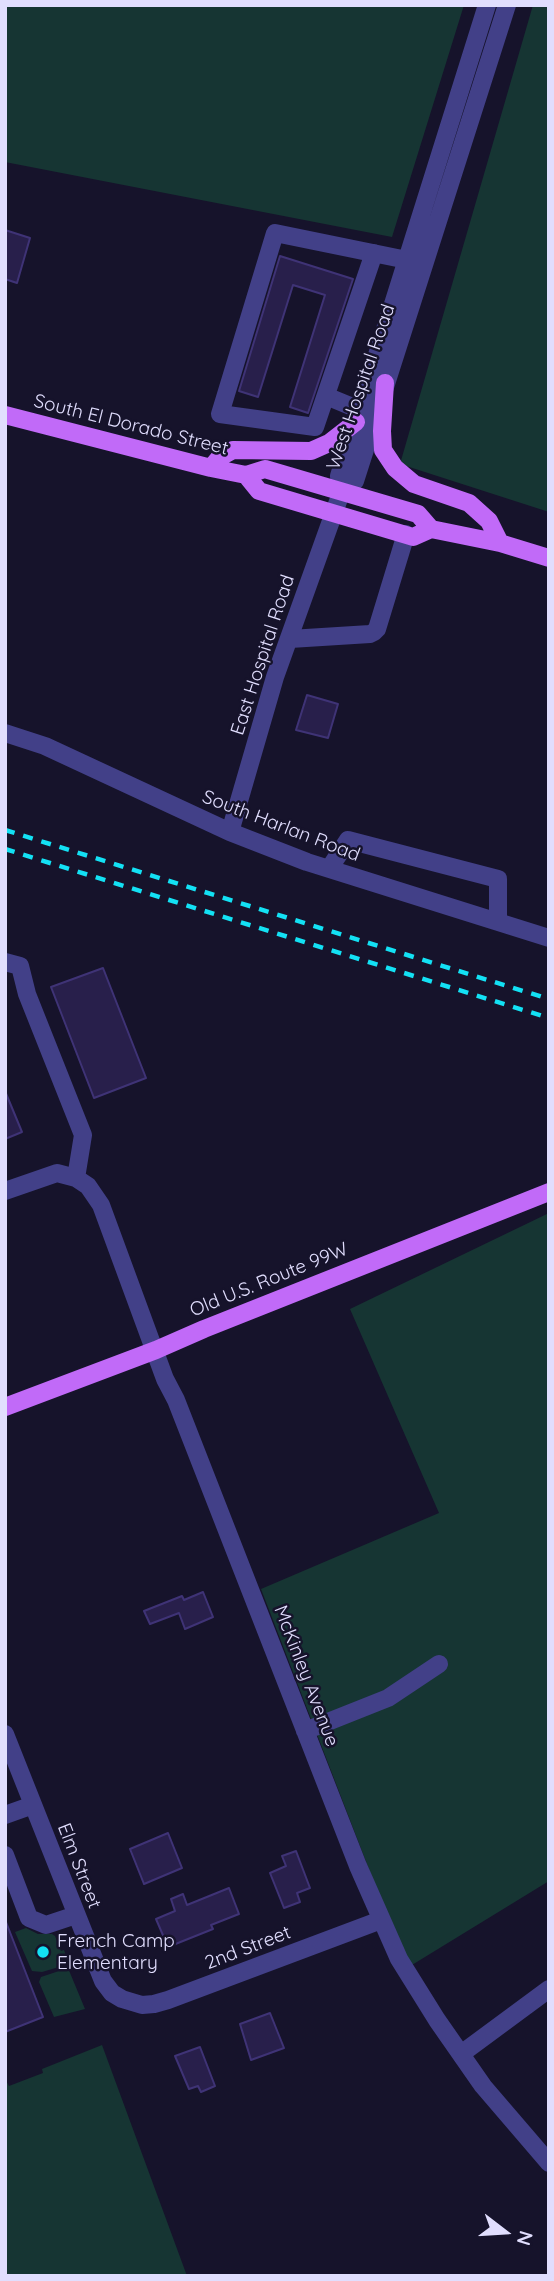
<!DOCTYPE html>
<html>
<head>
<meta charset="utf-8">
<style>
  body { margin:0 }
  #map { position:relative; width:554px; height:2281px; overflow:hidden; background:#16132b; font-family:Quicksand,sans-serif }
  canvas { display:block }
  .frame { position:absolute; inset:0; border:7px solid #e1defe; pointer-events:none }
  .north { position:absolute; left:470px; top:2197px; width:70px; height:70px; -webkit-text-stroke:5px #16132b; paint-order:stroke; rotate:107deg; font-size:19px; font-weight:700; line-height:28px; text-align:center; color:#e1defe }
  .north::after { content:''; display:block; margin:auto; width:24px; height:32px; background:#e1defe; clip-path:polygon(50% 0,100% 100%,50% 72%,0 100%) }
</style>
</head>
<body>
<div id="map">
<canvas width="554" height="2281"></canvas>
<div class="frame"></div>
<div class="north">N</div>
</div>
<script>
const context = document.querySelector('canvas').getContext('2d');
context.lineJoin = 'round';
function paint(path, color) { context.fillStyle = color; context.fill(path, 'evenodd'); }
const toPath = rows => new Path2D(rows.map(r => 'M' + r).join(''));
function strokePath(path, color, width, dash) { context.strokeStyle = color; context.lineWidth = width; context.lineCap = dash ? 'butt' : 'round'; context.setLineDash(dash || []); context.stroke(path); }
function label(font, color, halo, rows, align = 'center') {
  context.font = font + ' Quicksand,sans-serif'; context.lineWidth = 5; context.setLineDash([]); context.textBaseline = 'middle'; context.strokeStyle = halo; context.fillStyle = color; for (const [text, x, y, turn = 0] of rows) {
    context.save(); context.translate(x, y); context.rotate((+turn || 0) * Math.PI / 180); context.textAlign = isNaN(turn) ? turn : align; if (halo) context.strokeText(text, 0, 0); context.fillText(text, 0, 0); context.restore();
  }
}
paint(toPath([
  [5,5,464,5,392,237,5,162],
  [533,5,549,5,549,512,400,464],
  [549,1213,549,1881,407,1968,261,1589,439,1513,350,1309],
  [26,1928,38,1934,52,1934,55,1936,61,1951,64,1950,69,1964,42,1972,32,1971,15,1932],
  [68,1968,85,2009,54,2017,39,1982,41,1977],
  [102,2045,187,2276,5,2276,5,2079,9,2086,43,2073,42,2069]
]), '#163533');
const building = toPath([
  [5,230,30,238,17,283,5,279,5,230],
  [280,256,353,279,308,413,290,407,325,295,293,285,258,397,239,391,280,256],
  [307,695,338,704,328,738,296,730,307,695],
  [103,968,146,1078,94,1098,51,987,103,968],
  [5,1091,22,1132,5,1139,5,1091],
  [203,1592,213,1617,185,1629,179,1613,150,1624,144,1611,182,1596,184,1600,203,1592],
  [168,1833,182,1868,144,1884,130,1849,168,1833],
  [296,1851,310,1888,297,1893,300,1902,284,1908,270,1873,286,1866,282,1856,296,1851],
  [229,1888,239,1914,211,1925,213,1929,168,1947,156,1919,175,1911,171,1899,183,1894,187,1905,229,1888],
  [6,1922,43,2017,5,2032,5,1923,6,1922],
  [270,2013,284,2048,251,2060,240,2024,270,2013],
  [200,2047,215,2086,201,2092,198,2086,189,2089,175,2056,200,2047]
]);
paint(building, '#281f4b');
strokePath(building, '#3f3376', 2);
strokePath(toPath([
  [374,253,315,427,220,414,275,233,407,260],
  [326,396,360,410],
  [341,493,355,481,507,5],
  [290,639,370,634,374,632,377,629,406,534],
  [5,733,45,746,230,832,307,862,549,938],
  [230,832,275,677,341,493,339,476,487,5],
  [329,869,348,840,498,879,498,922],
  [5,962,20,966,27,994,83,1135,76,1178],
  [5,1191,57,1173,76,1178,88,1186,101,1205,165,1379,176,1400,358,1866,399,1959,437,2020,483,2086,549,2163],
  [305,1731,388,1698,439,1664],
  [5,1734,103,1981,112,1993,122,1999,142,2005,154,2004,168,2000,381,1920],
  [5,1815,33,1805],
  [5,1855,29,1918,46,1925,76,1915],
  [461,2054,549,1989]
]), '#424088', 18);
strokePath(toPath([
  [385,383,382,431,383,450,395,468,414,484,469,503,489,521,500,543],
  [5,415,211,468,246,475,265,469,418,514,431,529],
  [211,468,220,457,233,450,311,451,329,443,356,422],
  [246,475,259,491,413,537,431,529,500,543,549,558],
  [5,1407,156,1350,204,1329,549,1192]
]), '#c16af8', 18);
strokePath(toPath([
  [5,830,549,999],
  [5,849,549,1018]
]), '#13e1f4', 4.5, [10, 9]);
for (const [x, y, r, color] of [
  [43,1952,7,"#13e1f4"]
]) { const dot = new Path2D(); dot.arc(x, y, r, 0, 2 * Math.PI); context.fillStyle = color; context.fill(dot); strokePath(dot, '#16132b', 2.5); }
label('19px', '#e1defe', '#16132b', [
  ["West Hospital Road",361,387,-71],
  ["South El Dorado Street",131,425,14],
  ["East Hospital Road",263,655,-72],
  ["South Harlan Road",281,826,21],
  ["Old U.S. Route 99W",269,1280,-22],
  ["McKinley Avenue",306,1676,69],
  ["Elm Street",79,1866,69],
  ["2nd Street",248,1948,-21]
]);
label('19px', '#e1defe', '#16132b', [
  ["French Camp",57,1941],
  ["Elementary",57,1963]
], 'left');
</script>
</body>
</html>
